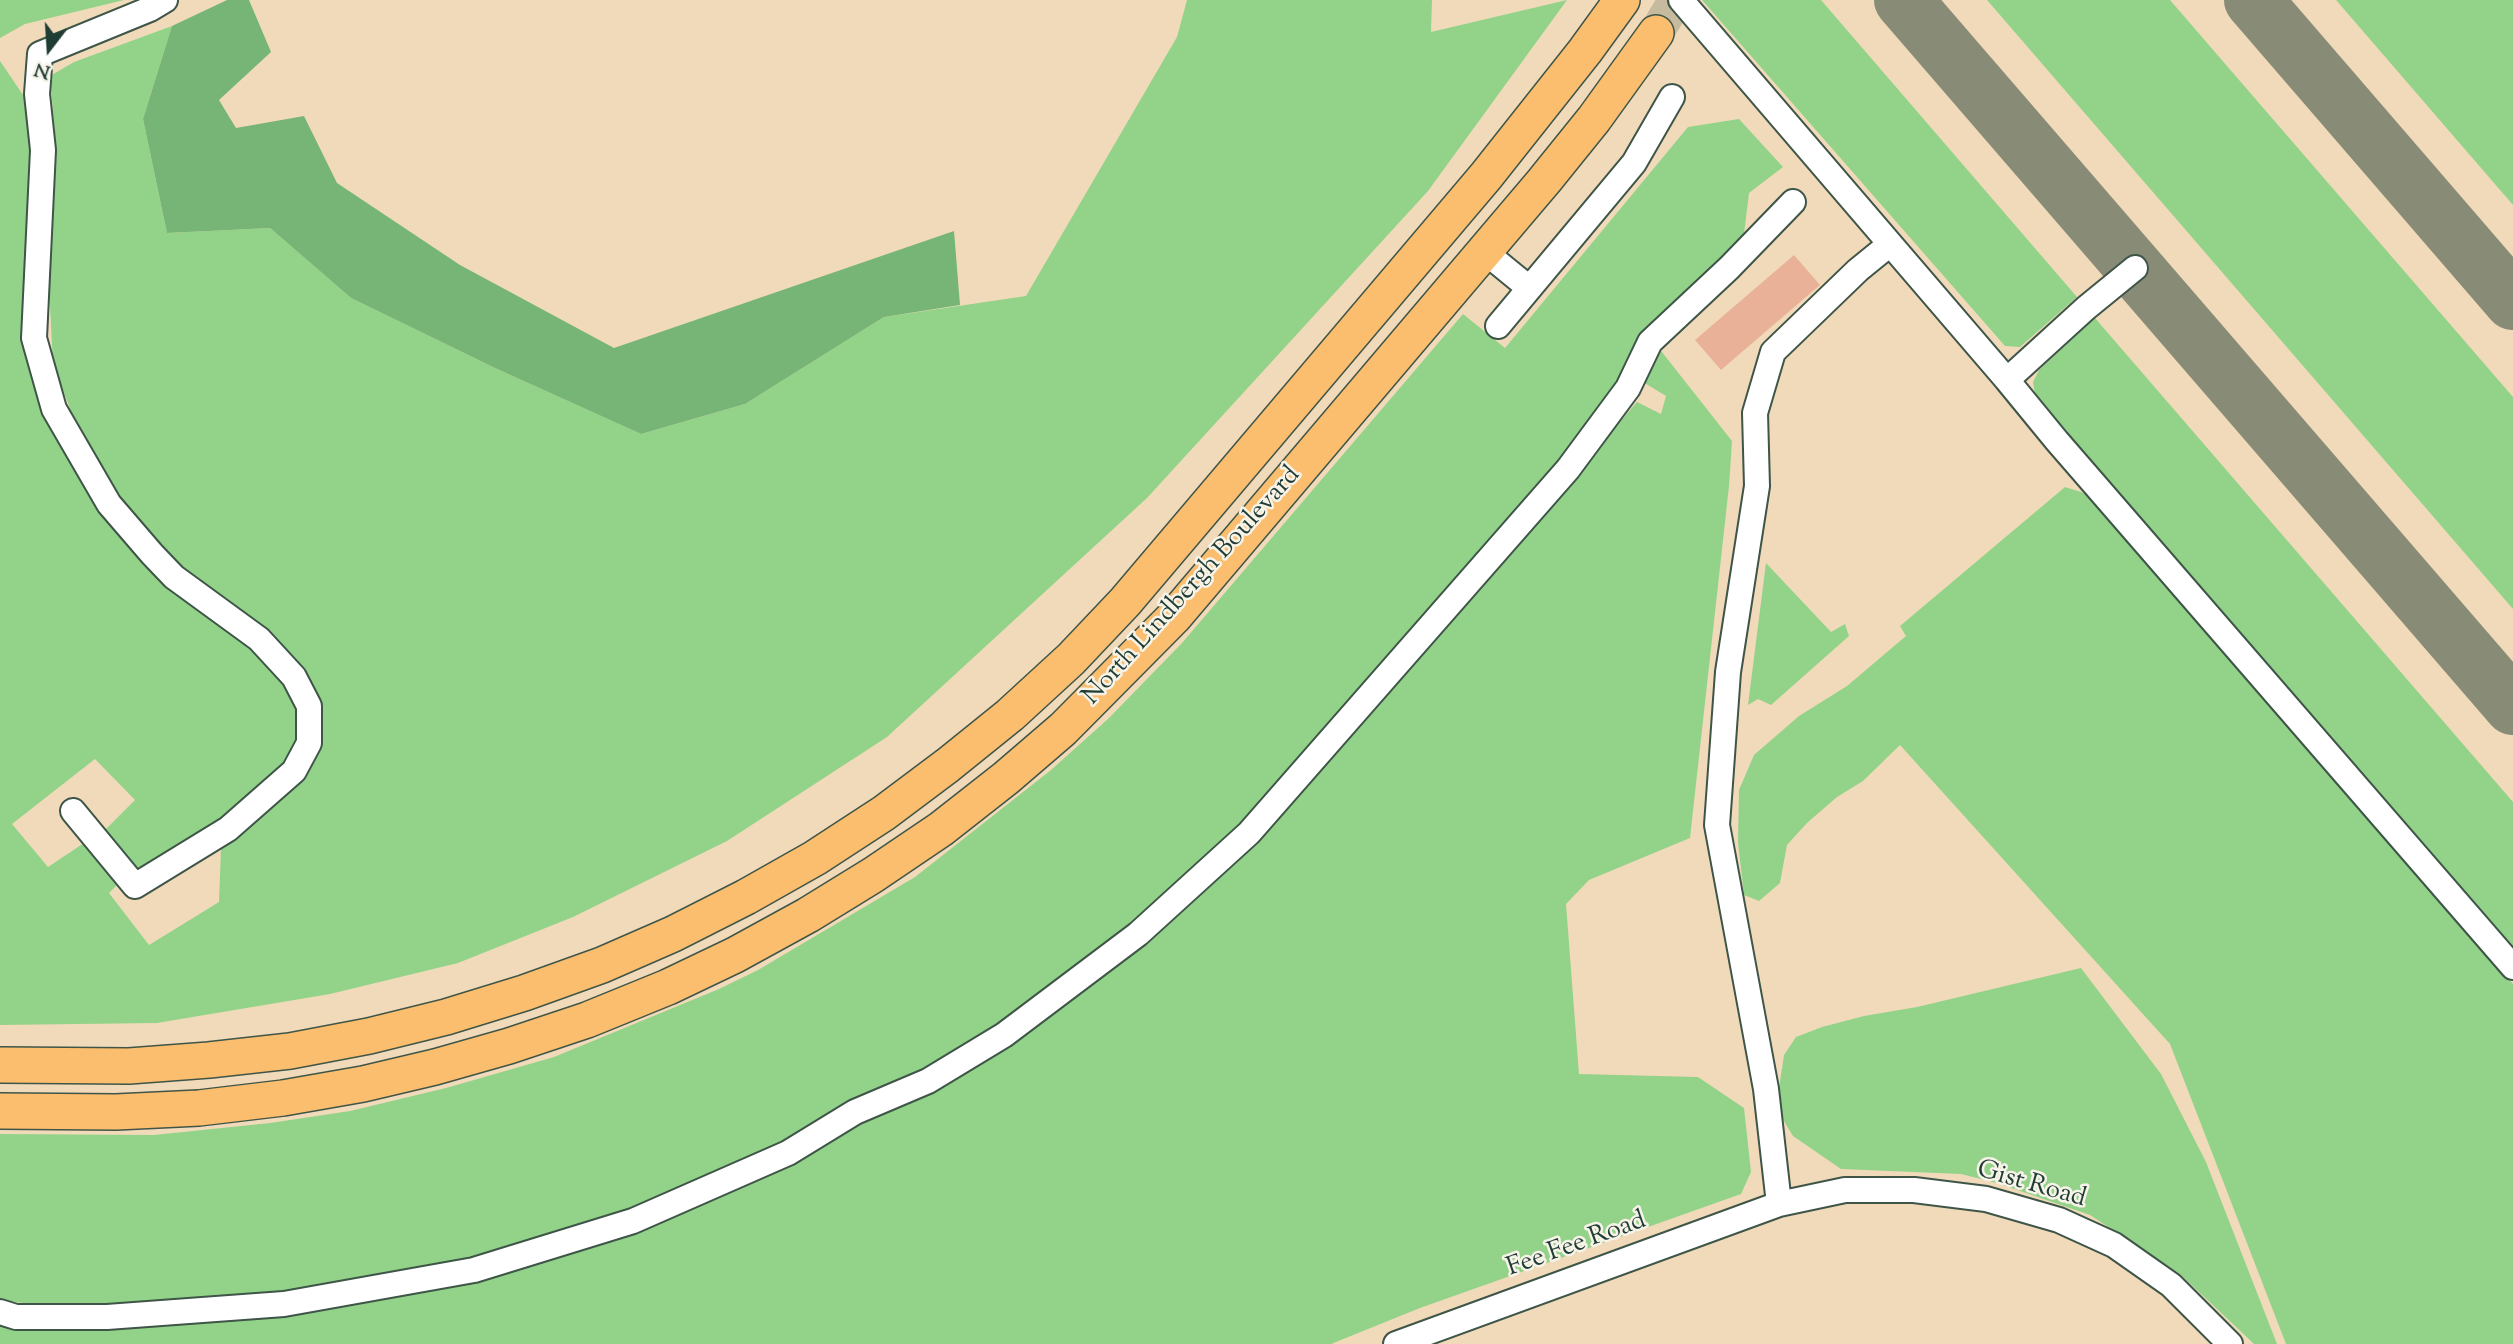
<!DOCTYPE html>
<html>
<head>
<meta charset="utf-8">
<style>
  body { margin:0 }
  #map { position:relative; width:2513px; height:1344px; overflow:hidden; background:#f1daba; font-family:"Sorts Mill Goudy",serif }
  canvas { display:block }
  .north { position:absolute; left:14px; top:14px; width:70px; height:70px; -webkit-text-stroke:5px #f7f3e8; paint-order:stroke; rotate:197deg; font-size:19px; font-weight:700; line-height:28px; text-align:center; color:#1f3d34 }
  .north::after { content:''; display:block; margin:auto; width:24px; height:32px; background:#1f3d34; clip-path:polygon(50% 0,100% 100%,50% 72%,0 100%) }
</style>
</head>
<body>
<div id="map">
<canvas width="2513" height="1344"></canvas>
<div class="north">N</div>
</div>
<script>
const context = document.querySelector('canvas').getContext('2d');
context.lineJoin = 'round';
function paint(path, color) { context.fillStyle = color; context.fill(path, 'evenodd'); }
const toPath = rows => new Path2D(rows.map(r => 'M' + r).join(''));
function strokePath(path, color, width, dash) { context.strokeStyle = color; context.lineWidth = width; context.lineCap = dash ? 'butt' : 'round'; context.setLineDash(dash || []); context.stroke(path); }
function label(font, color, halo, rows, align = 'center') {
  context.font = font + ' "Sorts Mill Goudy",serif'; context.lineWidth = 5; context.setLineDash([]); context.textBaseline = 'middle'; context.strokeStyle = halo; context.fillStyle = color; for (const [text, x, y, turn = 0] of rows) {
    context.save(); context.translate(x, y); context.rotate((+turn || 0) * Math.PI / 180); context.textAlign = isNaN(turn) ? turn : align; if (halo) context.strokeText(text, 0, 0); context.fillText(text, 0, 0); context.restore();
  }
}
paint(toPath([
  [0,0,124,0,25,24,0,38],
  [1187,0,1432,0,1431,32,1567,0,1428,191,1147,498,887,737,727,841,573,917,458,963,330,994,157,1023,0,1025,0,61,34,111,27,305,36,382,65,452,151,567,267,653,296,691,305,726,293,760,236,811,132,876,96,839,135,800,95,759,12,824,48,867,84,843,122,880,109,893,149,945,219,902,221,848,281,794,313,759,318,717,303,674,273,643,162,557,121,508,82,445,59,397,70,408,53,365,46,225,56,146,50,76,74,62,172,26,143,119,167,233,270,228,351,298,495,368,641,434,745,404,884,317,1026,296,1177,37],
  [1702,0,1821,0,2077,297,2020,347,2005,346],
  [1987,0,2170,0,2513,397,2513,609],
  [2336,0,2513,0,2513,205],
  [1739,119,1783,167,1749,193,1744,234,1731,259,1273,797,1175,892,1044,998,935,1070,749,1159,589,1226,471,1260,360,1285,86,1311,0,1300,0,1134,154,1135,270,1123,350,1111,446,1088,554,1057,719,989,758,970,915,877,1051,770,1109,718,1182,643,1463,314,1505,348,1688,127],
  [2095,318,2513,802,2513,950,2035,395,2033,382,2039,370],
  [1658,347,1732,441,1729,486,1690,838,1589,880,1566,904,1579,1074,1698,1077,1744,1108,1751,1172,1741,1194,1420,1308,1331,1344,0,1344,0,1323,465,1279,921,1093,1290,800,1637,402,1661,414,1666,396,1643,382],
  [2065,487,2081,492,2096,501,2513,984,2513,1344,2286,1344,2170,1044,1900,745,1863,781,1837,797,1807,823,1787,845,1780,883,1759,901,1744,895,1738,843,1739,790,1754,755,1799,716,1847,686,1906,636,1900,626],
  [1766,563,1831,632,1845,624,1849,636,1771,705,1758,699,1748,705],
  [2081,968,2161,1074,2206,1162,2277,1344,2254,1344,2180,1274,2090,1215,1997,1183,1961,1174,1841,1169,1793,1136,1776,1108,1784,1055,1796,1037,1822,1027,1864,1016,1917,1007]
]), '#93d389');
paint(toPath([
  [227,0,249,0,271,52,219,100,236,128,304,116,337,183,460,265,614,348,954,231,960,305,884,317,745,404,641,434,495,368,351,298,270,228,167,233,143,119,172,26]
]), '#76b575');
strokePath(toPath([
  [1903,0,2513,706],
  [2253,0,2513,301]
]), '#888c77', 58);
paint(toPath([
  [1794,255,1820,285,1721,370,1695,340]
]), '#e9b298');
strokePath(toPath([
  [1656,33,1676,0]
]), '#c7bb9f', 35, [35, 18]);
const minor = toPath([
  [1681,0,2007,380],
  [1485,252,1529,288],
  [2135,268,2086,308,2007,380,2057,441,2513,967],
  [1498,326,1634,163,1672,97],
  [73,811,135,886,228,829,294,771,309,743,309,706,294,677,259,639,174,577,152,554,109,504,54,409,34,338,43,150,37,94,40,54,150,9,165,0],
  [1779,1204,1766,1089,1717,825,1728,672,1757,486,1755,413,1773,352,1858,270,1890,244],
  [0,1312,16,1317,107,1317,284,1304,474,1270,633,1221,788,1153,855,1112,928,1081,1004,1035,1138,934,1249,833,1568,469,1628,388,1650,342,1729,268,1793,202],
  [1396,1344,1779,1204,1845,1190,1914,1190,1986,1199,2059,1220,2114,1245,2171,1285,2230,1344]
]);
const highway = toPath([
  [0,1065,129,1066,209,1060,290,1051,369,1036,446,1017,524,993,602,965,673,934,746,897,815,858,884,813,948,765,1010,715,1071,659,1125,602,1486,176,1585,51,1622,0],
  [0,1111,116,1112,199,1108,283,1098,363,1084,435,1067,509,1046,587,1020,668,987,735,955,808,915,873,875,941,829,1006,778,1063,729,1174,617,1544,181,1594,119,1656,33]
]);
strokePath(minor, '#3e5548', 28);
strokePath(highway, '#3e5548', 38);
strokePath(minor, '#fff', 24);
strokePath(highway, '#fbbd6e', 35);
label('26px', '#1f3d34', '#f7f3e8', [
  ["North Lindbergh Boulevard",1193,587,-48],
  ["Gist Road",2031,1186,16],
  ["Fee Fee Road",1577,1246,-20]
]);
</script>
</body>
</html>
